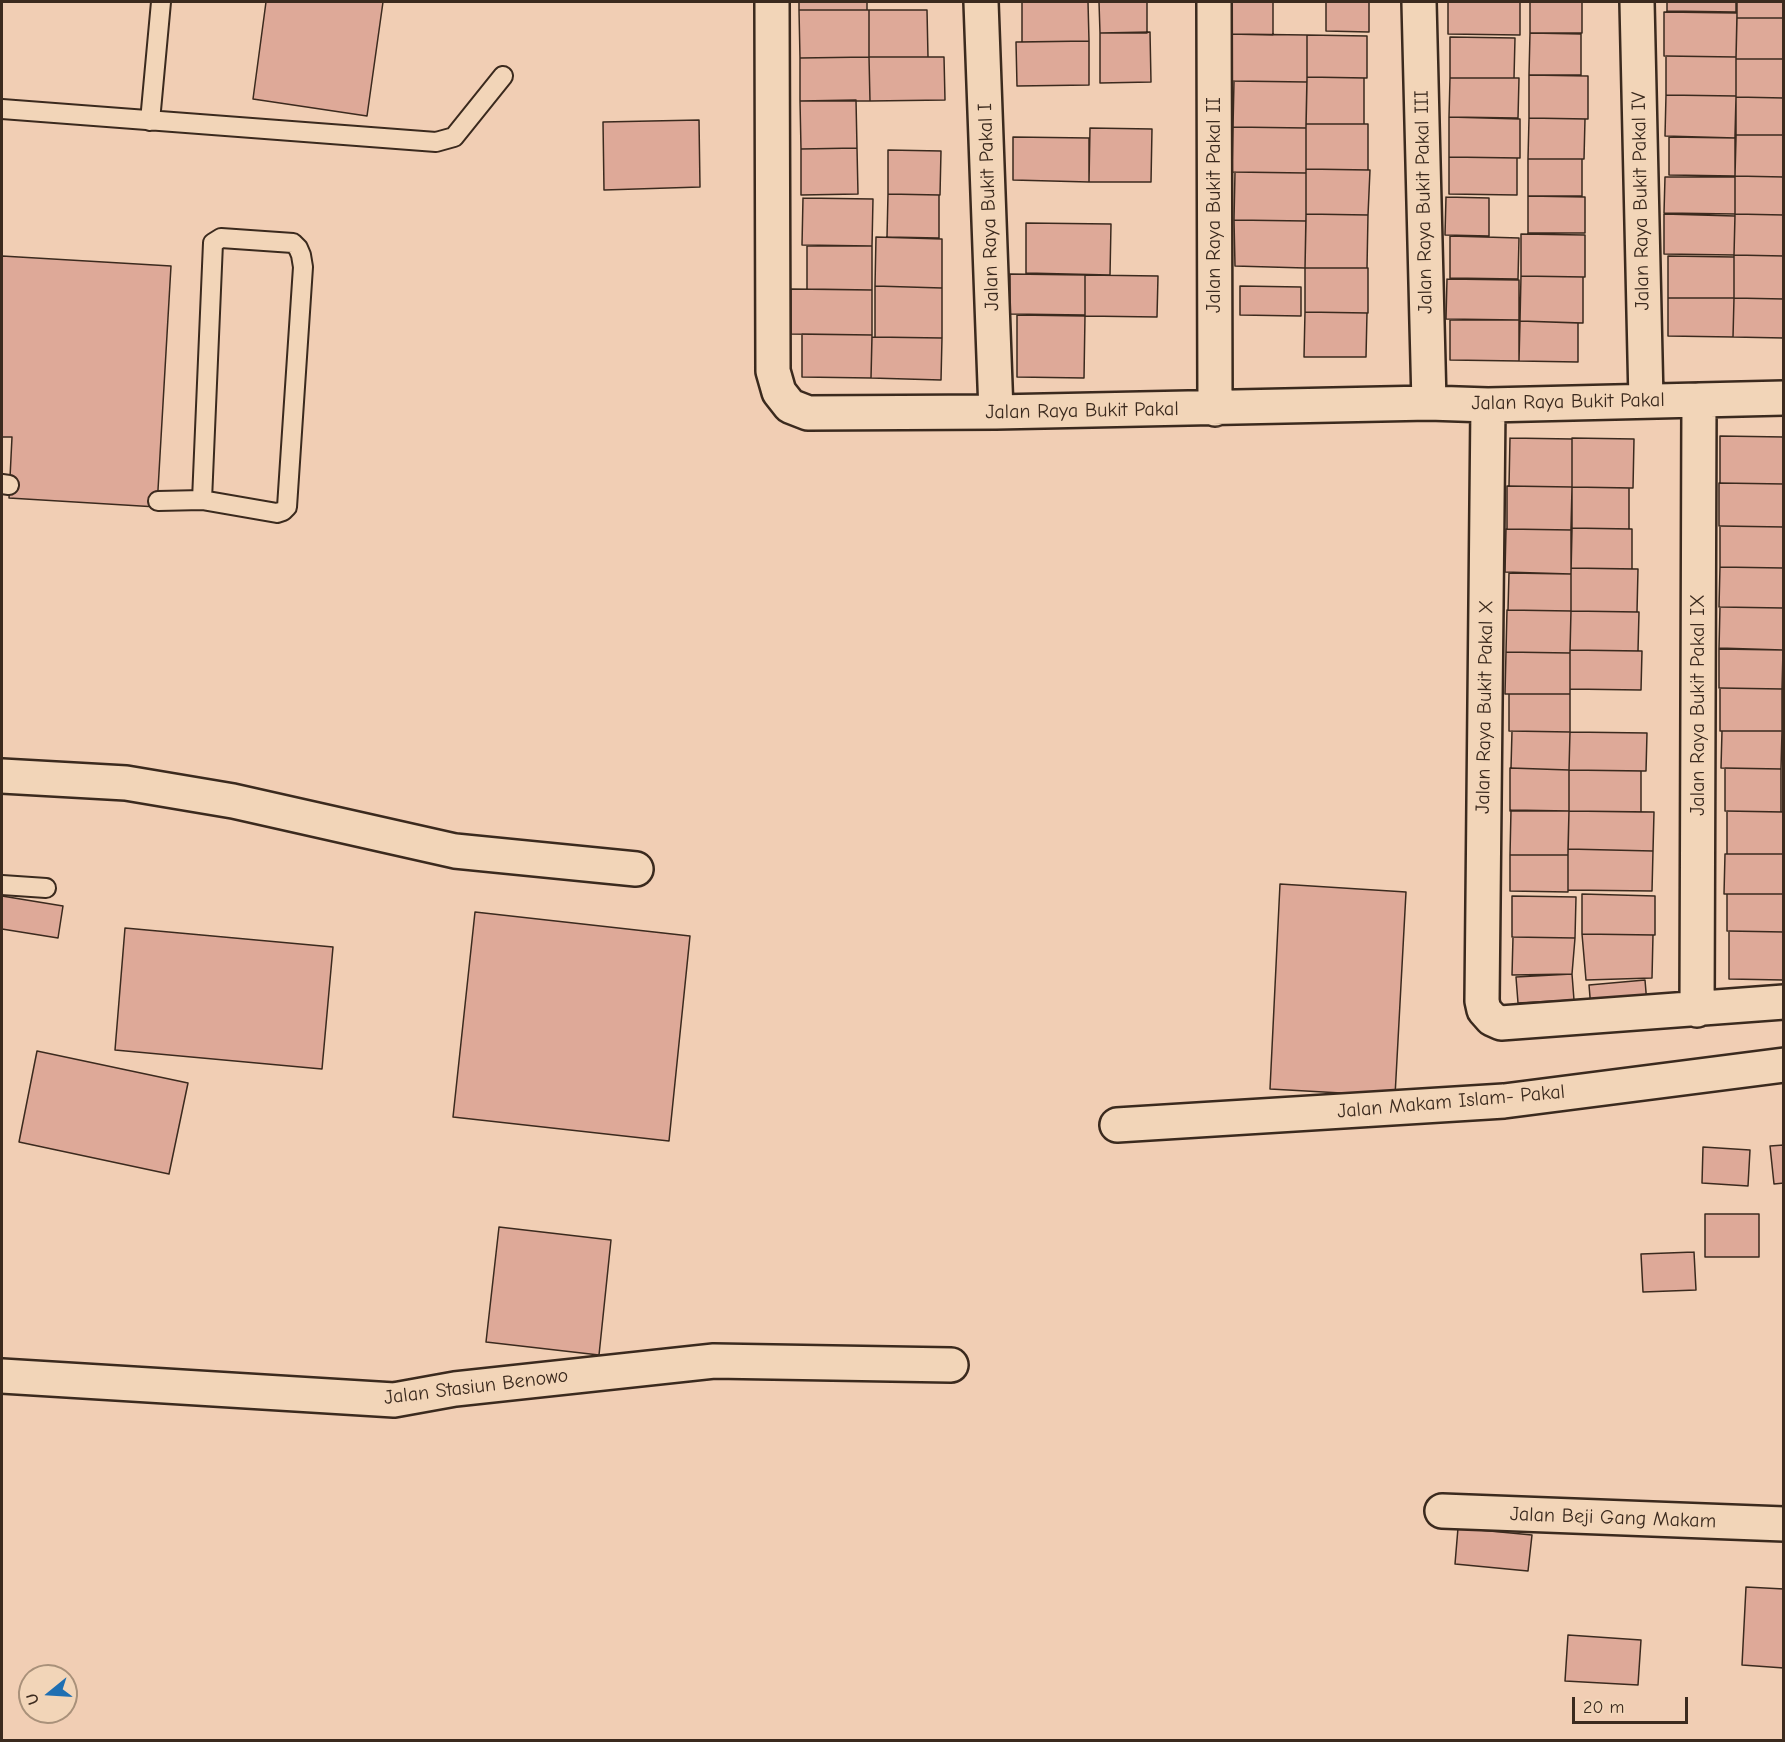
<!DOCTYPE html>
<html>
<head>
<meta charset="utf-8">
<style>
  body { margin:0 }
  #map { position:relative; width:1785px; height:1742px; overflow:hidden; background:#f1ceb4; font-family:"Comic Neue",sans-serif }
  canvas { display:block }
  .frame { position:absolute; inset:0; border:3px solid #3b2a1e; pointer-events:none }
  .north { position:absolute; left:18px; top:1664px; width:60px; height:60px; box-sizing:border-box; background:#f2d5b8; border:2px solid #a9917a; border-radius:50%; rotate:252deg; font-size:16px; font-weight:700; line-height:24px; text-align:center; color:#3b2a1e }
  .north::after { content:''; display:block; margin:auto; width:21px; height:27px; background:#1f6fb2; clip-path:polygon(50% 0,100% 100%,50% 72%,0 100%) }
  .scale { position:absolute; left:1572px; top:1697px; width:116px; height:27px; box-sizing:border-box; border:3px solid #3b2a1e; border-top:0; padding-left:8px; font-size:18px; line-height:21px; white-space:nowrap; color:#3b2a1e; -webkit-text-stroke:4px #f2d5b8; paint-order:stroke }
</style>
</head>
<body>
<div id="map">
<canvas width="1785" height="1742"></canvas>
<div class="frame"></div>
<div class="north">U</div>
<div class="scale">20 m</div>
</div>
<script>
const context = document.querySelector('canvas').getContext('2d');
context.lineJoin = 'round';
function paint(path, color) { context.fillStyle = color; context.fill(path, 'evenodd'); }
const toPath = rows => new Path2D(rows.map(r => 'M' + r).join(''));
function strokePath(path, color, width, dash) { context.strokeStyle = color; context.lineWidth = width; context.lineCap = dash ? 'butt' : 'round'; context.setLineDash(dash || []); context.stroke(path); }
function label(font, color, halo, rows, align = 'center') {
  context.font = font + ' "Comic Neue",sans-serif'; context.lineWidth = 4.5; context.setLineDash([]); context.textBaseline = 'middle'; context.strokeStyle = halo; context.fillStyle = color; for (const [text, x, y, turn = 0] of rows) {
    context.save(); context.translate(x, y); context.rotate((+turn || 0) * Math.PI / 180); context.textAlign = isNaN(turn) ? turn : align; if (halo) context.strokeText(text, 0, 0); context.fillText(text, 0, 0); context.restore();
  }
}
const building = toPath([
  [266,2,383,2,367,116,253,99,266,2],
  [799,2,867,2,867,10,799,10,799,2],
  [1022,2,1088,2,1089,41,1022,42,1022,2],
  [1099,2,1147,2,1147,33,1100,33,1099,2],
  [1231,2,1273,2,1273,35,1230,34,1231,2],
  [1326,2,1369,2,1369,32,1326,31,1326,2],
  [1448,2,1520,2,1520,35,1448,34,1448,2],
  [1530,2,1582,2,1582,33,1530,33,1530,2],
  [1667,2,1736,2,1736,12,1667,11,1667,2],
  [1737,2,1784,2,1784,18,1737,18,1737,2],
  [799,10,869,10,869,57,800,58,799,10],
  [869,10,927,10,928,57,869,57,869,10],
  [1664,12,1737,13,1736,57,1664,56,1664,12],
  [1737,18,1784,18,1784,59,1736,59,1737,18],
  [1150,32,1151,82,1100,83,1100,33,1150,32],
  [1530,33,1581,34,1581,75,1529,75,1530,33],
  [1230,34,1307,35,1307,82,1230,81,1230,34],
  [1307,35,1367,36,1367,78,1307,77,1307,35],
  [1450,37,1515,38,1514,78,1450,78,1450,37],
  [1089,41,1089,85,1017,86,1016,42,1089,41],
  [1666,56,1736,57,1736,96,1666,95,1666,56],
  [869,57,870,101,800,101,800,58,869,57],
  [869,57,944,57,945,100,870,101,869,57],
  [1736,59,1784,59,1784,98,1736,97,1736,59],
  [1529,75,1588,76,1588,119,1529,118,1529,75],
  [1307,77,1364,78,1364,124,1306,124,1307,77],
  [1450,78,1519,78,1518,118,1449,117,1450,78],
  [1234,81,1307,82,1306,128,1233,127,1234,81],
  [1666,95,1736,96,1736,138,1665,136,1666,95],
  [1736,97,1784,98,1784,135,1735,135,1736,97],
  [856,100,857,148,801,149,800,101,856,100],
  [1449,117,1520,119,1520,158,1449,157,1449,117],
  [1529,118,1585,119,1584,159,1528,159,1529,118],
  [699,120,700,187,604,190,603,122,699,120],
  [1306,124,1368,124,1368,170,1306,169,1306,124],
  [1233,127,1306,128,1306,173,1232,172,1233,127],
  [1090,128,1152,129,1151,182,1089,182,1090,128],
  [1735,135,1784,135,1784,177,1735,176,1735,135],
  [1013,137,1089,138,1089,182,1013,180,1013,137],
  [1669,137,1736,138,1735,176,1669,175,1669,137],
  [857,148,858,194,801,195,801,149,857,148],
  [888,150,941,151,940,195,888,194,888,150],
  [1449,157,1517,158,1517,195,1449,194,1449,157],
  [1528,159,1582,159,1582,196,1528,196,1528,159],
  [1306,169,1370,170,1368,215,1306,214,1306,169],
  [1235,172,1306,173,1306,221,1234,220,1235,172],
  [1735,176,1784,177,1784,215,1735,214,1735,176],
  [1665,177,1735,177,1735,214,1664,213,1665,177],
  [888,194,939,195,939,238,887,237,888,194],
  [1528,196,1585,197,1585,233,1528,233,1528,196],
  [1446,197,1489,198,1489,236,1445,235,1446,197],
  [803,198,873,199,872,246,802,245,803,198],
  [1306,214,1368,215,1367,268,1305,268,1306,214],
  [1664,214,1735,216,1734,255,1664,254,1664,214],
  [1735,214,1784,215,1784,256,1734,255,1735,214],
  [1234,220,1306,221,1305,268,1235,266,1234,220],
  [1026,223,1111,224,1110,275,1026,273,1026,223],
  [1521,234,1585,235,1585,277,1521,276,1521,234],
  [1450,236,1519,238,1518,279,1450,278,1450,236],
  [876,237,942,239,942,288,875,286,876,237],
  [807,246,872,246,872,290,807,289,807,246],
  [1734,255,1784,256,1784,299,1734,298,1734,255],
  [2,256,171,266,157,507,9,498,12,437,2,437,2,256],
  [1668,256,1734,257,1734,298,1668,298,1668,256],
  [1305,268,1368,268,1368,313,1305,312,1305,268],
  [1010,274,1085,275,1085,315,1010,314,1010,274],
  [1085,275,1158,276,1157,317,1085,316,1085,275],
  [1521,276,1583,277,1583,323,1520,321,1521,276],
  [1447,279,1519,280,1519,320,1446,319,1447,279],
  [875,286,942,288,942,338,875,337,875,286],
  [1240,286,1301,287,1301,316,1240,315,1240,286],
  [791,289,872,290,872,335,791,334,791,289],
  [1668,298,1734,298,1733,337,1668,336,1668,298],
  [1734,298,1784,299,1784,338,1733,337,1734,298],
  [1305,312,1367,313,1366,357,1304,357,1305,312],
  [1017,315,1085,316,1084,378,1017,377,1017,315],
  [1450,320,1519,320,1519,361,1450,360,1450,320],
  [1520,321,1578,323,1578,362,1519,361,1520,321],
  [802,334,872,335,871,378,802,377,802,334],
  [872,337,942,338,941,380,871,378,872,337],
  [1720,436,1784,437,1784,484,1720,483,1720,436],
  [1510,438,1572,439,1572,487,1509,486,1510,438],
  [1572,438,1634,439,1633,488,1572,487,1572,438],
  [1719,483,1784,484,1784,527,1719,526,1719,483],
  [1507,486,1572,487,1572,530,1507,529,1507,486],
  [1572,487,1629,488,1629,529,1571,528,1572,487],
  [1720,526,1784,527,1783,568,1720,567,1720,526],
  [1571,528,1632,529,1632,569,1571,568,1571,528],
  [1506,529,1572,530,1571,574,1505,572,1506,529],
  [1720,567,1783,568,1783,608,1719,607,1720,567],
  [1571,568,1638,569,1637,612,1571,611,1571,568],
  [1509,573,1571,574,1571,611,1508,610,1509,573],
  [1720,607,1783,608,1783,650,1719,649,1720,607],
  [1507,610,1571,611,1570,653,1506,652,1507,610],
  [1571,611,1639,612,1638,651,1570,650,1571,611],
  [1719,648,1783,650,1782,689,1719,688,1719,648],
  [1570,650,1642,651,1641,690,1570,689,1570,650],
  [1506,652,1570,653,1570,694,1505,694,1506,652],
  [1720,688,1782,689,1782,731,1720,731,1720,688],
  [1509,694,1570,694,1570,732,1509,731,1509,694],
  [1512,731,1570,732,1569,770,1511,768,1512,731],
  [1722,731,1782,731,1781,769,1721,768,1722,731],
  [1570,732,1647,733,1646,771,1569,770,1570,732],
  [1510,768,1569,770,1569,811,1510,811,1510,768],
  [1725,768,1781,769,1781,812,1725,811,1725,768],
  [1569,770,1641,771,1641,812,1569,811,1569,770],
  [1511,810,1569,811,1568,855,1510,855,1511,810],
  [1569,811,1654,812,1653,851,1568,849,1569,811],
  [1727,811,1784,812,1784,854,1727,854,1727,811],
  [1568,849,1653,851,1652,891,1568,890,1568,849],
  [1725,854,1784,854,1784,894,1724,894,1725,854],
  [1510,855,1568,855,1568,892,1510,891,1510,855],
  [1280,884,1406,892,1395,1096,1270,1089,1280,884],
  [1582,894,1655,896,1655,935,1582,934,1582,894],
  [1727,894,1784,894,1784,932,1727,931,1727,894],
  [2,896,63,906,58,938,2,929,2,896],
  [1512,896,1576,897,1575,938,1512,937,1512,896],
  [475,912,690,936,669,1141,453,1117,475,912],
  [125,928,333,947,322,1069,115,1050,125,928],
  [1729,931,1784,932,1783,980,1729,979,1729,931],
  [1582,934,1653,935,1652,978,1586,980,1582,934],
  [1513,937,1575,938,1572,974,1512,975,1513,937],
  [1572,974,1574,1000,1518,1003,1516,977,1572,974],
  [1645,980,1647,1004,1591,1009,1589,985,1645,980],
  [37,1051,188,1083,169,1174,19,1142,37,1051],
  [1784,1145,1784,1183,1774,1184,1770,1146,1784,1145],
  [1703,1147,1750,1150,1748,1186,1702,1183,1703,1147],
  [1705,1214,1759,1214,1759,1257,1705,1257,1705,1214],
  [499,1227,611,1240,599,1355,486,1342,499,1227],
  [1694,1252,1696,1290,1643,1292,1641,1254,1694,1252],
  [1458,1528,1532,1535,1528,1571,1455,1564,1458,1528],
  [1746,1587,1784,1589,1784,1668,1742,1665,1746,1587],
  [1568,1635,1641,1640,1638,1685,1565,1681,1568,1635]
]);
paint(building, '#dea998');
strokePath(building, '#3b2a1e', 1.5);
const service = toPath([
  [2,109,436,142,454,137,503,76],
  [150,121,161,2],
  [2,484,9,485],
  [158,501,202,500,277,513,283,511,287,507,303,267,301,255,298,248,293,243,221,238,213,243,202,500],
  [2,885,46,888]
]);
const minor = toPath([
  [772,2,773,371,779,392,790,406,808,413,996,412,1429,403,1488,405,1784,398],
  [981,2,996,412],
  [1214,2,1215,409],
  [1419,2,1429,403],
  [1637,2,1646,401],
  [1488,405,1482,1001,1484,1010,1492,1019,1501,1023,1784,1002],
  [2,776,126,783,233,801,455,851,636,869],
  [1697,1010,1699,400],
  [1117,1125,1504,1101,1784,1065],
  [2,1376,394,1400,455,1389,714,1361,951,1365],
  [1442,1511,1784,1524]
]);
strokePath(service, '#3b2a1e', 22);
strokePath(minor, '#3b2a1e', 38);
strokePath(service, '#f2d5b8', 18);
strokePath(minor, '#f2d5b8', 33);
label('20px', '#3b2a1e', '#f2d5b8', [
  ["Jalan Raya Bukit Pakal IV",1641,201,-91],
  ["Jalan Raya Bukit Pakal III",1424,202,-91],
  ["Jalan Raya Bukit Pakal II",1214,205,-90],
  ["Jalan Raya Bukit Pakal I",989,207,-92],
  ["Jalan Raya Bukit Pakal",1568,402,-1],
  ["Jalan Raya Bukit Pakal",1082,411,-1],
  ["Jalan Raya Bukit Pakal IX",1698,705,-90],
  ["Jalan Raya Bukit Pakal X",1485,707,-89],
  ["Jalan Makam Islam- Pakal",1451,1102,-5],
  ["Jalan Stasiun Benowo",476,1387,-7],
  ["Jalan Beji Gang Makam",1613,1518,2]
]);
</script>
</body>
</html>
